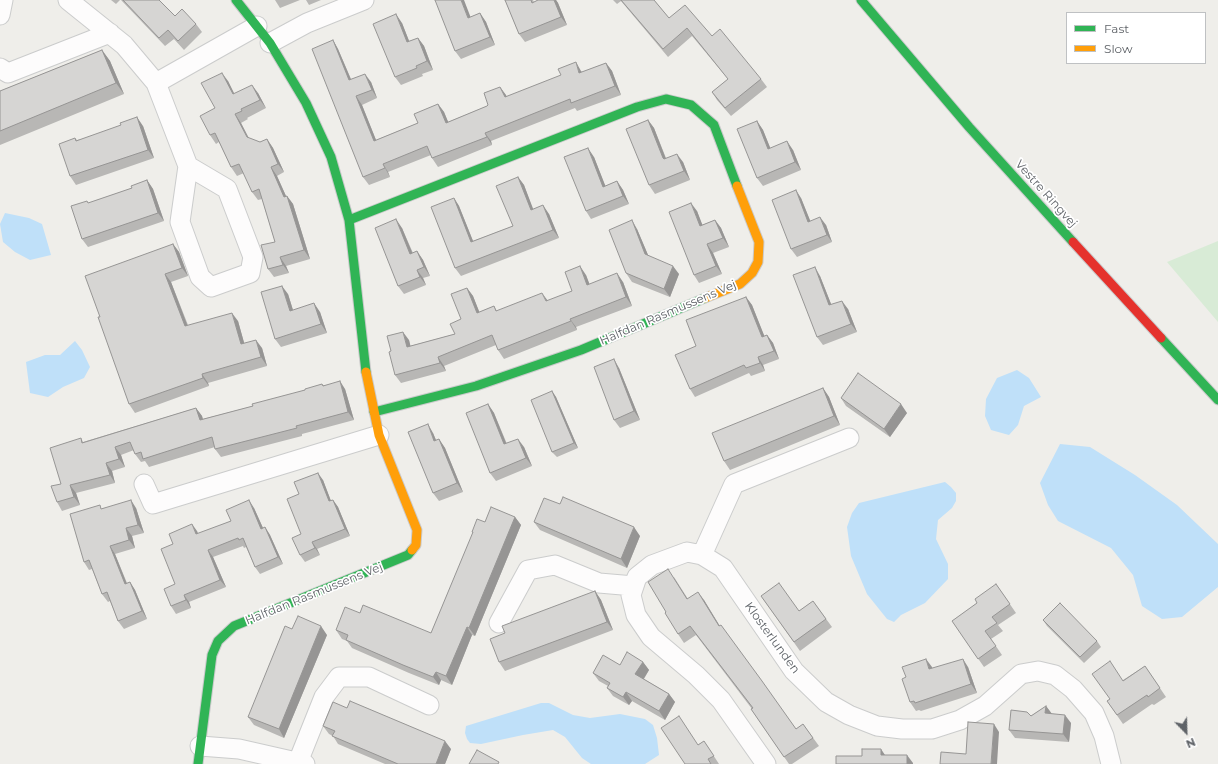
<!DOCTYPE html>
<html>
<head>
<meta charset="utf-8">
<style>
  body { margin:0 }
  #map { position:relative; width:1218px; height:764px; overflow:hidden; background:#efeeea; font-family:Montserrat,sans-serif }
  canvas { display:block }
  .legend { position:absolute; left:1066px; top:12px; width:140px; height:52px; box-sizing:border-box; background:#fff; border:1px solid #bfc1c3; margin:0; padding:5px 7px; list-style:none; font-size:12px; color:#5f6368 }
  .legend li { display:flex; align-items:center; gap:8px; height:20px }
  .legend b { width:20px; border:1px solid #bfc1c3 }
  .north { position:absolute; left:1166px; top:712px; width:40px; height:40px; -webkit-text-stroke:3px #fff; paint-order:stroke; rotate:157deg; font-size:11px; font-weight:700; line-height:16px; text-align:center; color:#5f6368 }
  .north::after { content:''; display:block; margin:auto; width:14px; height:18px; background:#5f6368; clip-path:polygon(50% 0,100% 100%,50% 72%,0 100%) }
</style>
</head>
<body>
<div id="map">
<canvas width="1218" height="764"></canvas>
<ul class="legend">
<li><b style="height:5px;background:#30b455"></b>Fast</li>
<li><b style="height:5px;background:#ff9f0a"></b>Slow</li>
</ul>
<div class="north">N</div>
</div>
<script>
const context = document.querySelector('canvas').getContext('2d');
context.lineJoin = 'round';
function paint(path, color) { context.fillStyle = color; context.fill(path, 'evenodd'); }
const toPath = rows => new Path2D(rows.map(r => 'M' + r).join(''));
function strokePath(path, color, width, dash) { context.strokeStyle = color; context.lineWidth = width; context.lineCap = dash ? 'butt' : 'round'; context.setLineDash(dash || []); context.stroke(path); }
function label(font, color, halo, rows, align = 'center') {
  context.font = font + ' Montserrat,sans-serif'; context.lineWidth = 3.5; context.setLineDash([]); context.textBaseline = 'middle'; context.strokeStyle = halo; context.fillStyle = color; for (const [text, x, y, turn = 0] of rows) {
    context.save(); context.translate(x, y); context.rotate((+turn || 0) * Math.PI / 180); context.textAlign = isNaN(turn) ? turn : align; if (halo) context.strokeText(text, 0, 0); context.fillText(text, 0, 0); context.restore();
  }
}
paint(toPath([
  [1218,241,1218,322,1167,262]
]), '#d8ebd6');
paint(toPath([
  [5,213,29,218,42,224,51,255,30,260,15,252,3,242,0,224],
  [75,341,82,350,90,367,84,378,63,387,48,397,30,393,26,362,45,355,60,355],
  [1017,370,1029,378,1041,397,1024,406,1018,425,1009,435,991,430,985,416,986,399,997,378],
  [1060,444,1090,447,1135,475,1177,505,1218,544,1218,587,1182,617,1162,619,1142,606,1133,575,1111,548,1058,521,1048,505,1040,483],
  [945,482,951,487,956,493,956,501,952,508,938,520,936,539,948,564,948,579,925,603,901,615,894,622,887,619,867,594,851,556,847,527,852,513,859,503],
  [541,703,549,703,573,715,590,718,620,714,645,719,653,725,657,738,659,755,645,764,591,764,582,758,565,737,553,730,523,735,481,744,470,743,467,739,465,733,466,726]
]), '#bfe0f9');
const street = toPath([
  [68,0,124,45,156,83,188,166,180,222,200,277,211,287,250,273,253,257,227,189,188,166],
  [0,15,3,0],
  [270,43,307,23,364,0],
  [0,68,8,73,110,33],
  [156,83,257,26],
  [144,484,153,504,379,435],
  [702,555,734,484,849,438],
  [499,623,528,570,555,565,599,583,634,586],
  [200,746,239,749,305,764],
  [298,762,324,697,339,677,369,677,429,705],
  [766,764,721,700,696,675,651,637,636,615,631,595,637,577,652,565,687,552,702,555,723,568,794,671,826,702,849,715,877,726,902,729,932,729,960,720,985,706,1021,674,1038,671,1055,675,1073,689,1094,713,1104,736,1111,764]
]);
const fast = toPath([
  [236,0,270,43,306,103,331,157,349,220,366,372],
  [861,0,969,127,1073,242],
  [349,220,637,107,666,99,691,105,714,125,737,186],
  [1161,338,1218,400],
  [374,412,476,386,581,350,705,298],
  [198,764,212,655,218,641,234,626,408,555,412,550]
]);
const slow = toPath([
  [705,298,740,284,752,273,758,262,759,242,737,186],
  [366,372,379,435,417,530,416,545,412,550]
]);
const jam = toPath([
  [1073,242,1161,338]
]);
strokePath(street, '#cbcccc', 21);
strokePath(fast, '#cacacb', 11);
strokePath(slow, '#cacacb', 11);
strokePath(jam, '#cacacb', 11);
strokePath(street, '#fdfcfc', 19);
strokePath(fast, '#30b455', 9);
strokePath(slow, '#ff9f0a', 9);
strokePath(jam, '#e5322d', 9);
paint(toPath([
  [111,0,120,0,116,4],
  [121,0,159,0,175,16,196,24,202,32,184,50,174,39,165,46],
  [275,0,300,0,280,8],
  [306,0,321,0,309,5],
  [505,0,533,0,534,2,538,0,556,0,558,3,567,25,525,42,519,34],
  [613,0,654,0,669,18,712,36,761,79,767,87,731,116,717,100,712,92,728,79,692,36,668,57,621,1,617,4],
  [480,13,486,22,495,45,461,59,455,51,471,17],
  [402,23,409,41,418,38,424,46,433,70,422,74,423,76,401,85,395,77],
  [333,40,338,49,351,79,371,82,377,98,362,105,376,140,418,123,438,104,444,112,448,122,487,106,500,87,507,97,581,71,582,72,606,63,612,71,621,95,577,111,575,108,491,141,492,145,438,167,432,158,431,155,388,172,390,177,369,185,363,177],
  [102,50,110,61,124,94,0,145,0,91],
  [228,81,234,94,258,93,266,108,247,118,248,119,241,123,249,138,260,142,267,139,273,148,284,172,277,176,286,196,287,196,293,204,310,259,286,266,289,273,274,277,268,269,275,242,262,199,258,200,252,192,244,173,237,176,231,167,219,142,216,144,210,135,215,108],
  [648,120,654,128,666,158,683,162,690,180,655,194,649,185],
  [757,121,763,130,770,148,793,150,801,170,763,186,757,178],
  [143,126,154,158,76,185,70,176,75,138,77,140],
  [594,157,605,186,617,181,623,190,629,204,591,219,586,211],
  [518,177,524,185,533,210,549,214,559,238,461,276,455,268,454,198,459,206,473,241,513,226],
  [147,180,153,189,164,221,88,247,82,239,89,203,132,188],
  [801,198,810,221,826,225,832,242,797,257,791,249],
  [697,211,702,225,715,220,721,228,729,247,713,253,722,274,699,283,694,275],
  [402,228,413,253,417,251,423,260,430,276,423,278,426,285,404,294,398,286],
  [637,229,648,255,679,274,670,297,632,282,626,273],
  [173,244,179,252,188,276,171,282,188,325,238,321,244,343,262,348,267,366,208,383,209,386,135,413,129,404,100,317],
  [586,275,589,284,623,282,632,306,576,327,577,330,504,359,498,350,496,345,444,366,446,371,401,383,395,375,391,351,409,340,410,346,455,334,461,319,467,288,473,296,479,312,494,306,497,311,548,301,572,291],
  [820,276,831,304,848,309,857,332,823,345,817,337],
  [288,294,293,310,320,312,327,333,281,347,275,339],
  [746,297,752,305,764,336,767,335,773,343,779,359,763,365,765,371,751,376,749,373,695,397,690,389,696,346],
  [619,368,640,420,620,428,614,420],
  [322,384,323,385,345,389,354,420,302,434,302,436,221,457,215,449,215,447,149,467,145,461,141,462,135,454,134,450,121,455,125,467,112,471,115,483,76,493,80,505,62,511,57,502,81,438,83,442,196,408,202,416,203,419,253,406,305,390],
  [823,388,829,397,840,425,730,470,724,461],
  [552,391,556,397,578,448,557,457,552,452],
  [841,398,907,413,890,437,846,406],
  [488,404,494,413,507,444,524,447,532,466,496,481,490,473],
  [433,433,436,440,439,439,445,448,463,492,439,501,433,493],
  [323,480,331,501,333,500,338,507,350,536,317,549,320,555,305,562,300,555,301,534,299,494],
  [560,504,640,536,627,568,540,530,534,522],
  [103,508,136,508,144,533,132,536,135,548,115,554,127,583,130,582,135,590,147,619,124,629,118,621,110,601,108,602,102,594,92,569,89,570,84,562],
  [254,508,263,528,265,527,270,535,283,564,260,574,255,567,246,547,244,548,243,546,213,557,226,587,189,602,191,608,176,614,171,606,175,584,173,544,197,531,198,534,231,521],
  [515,517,521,525,475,636,472,635,452,685,441,680,439,685,409,673,352,648,347,641,342,639,336,630,360,613,431,633,473,533,472,532,485,522],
  [674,577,688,599,704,600,720,626,796,729,803,724,819,746,792,764,789,764,751,709,752,709,696,635,684,643,678,634],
  [996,584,1016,613,998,625,1003,631,991,639,1002,655,984,667,952,621,977,603],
  [595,591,601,600,613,630,505,671,499,662,505,633],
  [761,596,799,611,813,601,832,627,800,651],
  [1043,620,1097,641,1101,647,1084,663,1047,626],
  [292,629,327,635,284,738,254,725,248,717],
  [643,662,649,670,644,679,669,694,675,702,665,720,632,701,629,705,613,696,607,688,608,686,599,681,593,673,620,665],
  [1145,666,1166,697,1154,705,1152,704,1123,724,1107,701,1110,699,1123,680],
  [932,667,932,668,968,667,977,693,921,711,919,710,916,711,910,702],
  [1046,706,1052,714,1071,723,1069,742,1015,738,1009,730],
  [347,708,451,749,445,764,385,764,338,744,333,736,329,734,323,726],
  [704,741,719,764,685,764,699,744]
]), '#b8b7b5');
paint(toPath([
  [461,0,464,0,474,26,468,18],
  [554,0,556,0,558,3,567,25,561,17],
  [480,13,486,22,495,45,490,37],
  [396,14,402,23,413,51,407,42],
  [418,38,424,46,433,70,427,61],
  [333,40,338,49,355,89,349,80],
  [102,50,110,61,124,94,116,83],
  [576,62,581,71,585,81,579,73],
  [606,63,612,71,621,95,615,86],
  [222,73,228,81,239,103,233,94],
  [365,74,371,82,377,98,372,90],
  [252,85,258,93,266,108,260,100],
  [500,87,506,95,510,106,505,97],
  [356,96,362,105,380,150,374,141],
  [438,104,444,112,452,131,446,123],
  [235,114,241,123,252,145,247,137],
  [137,117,143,126,154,158,148,150],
  [648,120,654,128,669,167,663,158],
  [757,121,763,130,774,157,768,149],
  [485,133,491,141,492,145,487,137],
  [267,139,273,148,284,172,278,164],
  [787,141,793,150,801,170,795,162],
  [588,148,594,157,609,195,603,187],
  [677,154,683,162,690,180,684,171],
  [383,164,388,172,390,177,385,168],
  [271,167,277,176,290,205,284,197],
  [518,177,524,185,537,219,531,210],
  [147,180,153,189,164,221,158,213],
  [617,181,623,190,629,204,623,196],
  [796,190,801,198,814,230,808,222],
  [287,196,293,204,310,259,304,250],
  [454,198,459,206,477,251,471,242],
  [691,203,697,211,706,234,700,226],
  [543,205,549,214,559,238,553,230],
  [820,217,826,225,832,242,827,235],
  [396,219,402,228,416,262,410,254],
  [632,220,637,229,651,262,645,254],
  [715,220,721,228,729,247,723,238],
  [173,244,179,252,188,276,182,268],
  [707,244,713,253,722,274,716,266],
  [417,251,423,260,430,276,424,267],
  [280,257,286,266,289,273,283,265],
  [580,266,586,275,593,293,587,285],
  [673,266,679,274,670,297,664,289],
  [815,267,820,276,835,314,829,305],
  [417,270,423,278,426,285,420,277],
  [617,273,623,282,632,306,626,297],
  [165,274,171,282,191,335,185,326],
  [282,286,288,294,296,320,290,311],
  [467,288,473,296,483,321,477,313],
  [542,293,548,301,546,301],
  [746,297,752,305,768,345,762,337],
  [842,301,848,309,857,332,851,324],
  [314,303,320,312,327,333,321,324],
  [232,313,238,321,247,353,241,344],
  [570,319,576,327,577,330,571,321],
  [403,332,409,340,413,356,407,347],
  [767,335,773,343,779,359,774,351],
  [256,340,262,348,267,366,261,357],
  [438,357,444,366,446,371,440,363],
  [758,357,763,365,765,371,760,363],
  [614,359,619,368,640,420,634,411],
  [202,374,208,383,209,386,203,378],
  [340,381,345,389,354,420,348,412],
  [823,388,829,397,840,425,834,416],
  [552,391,556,397,578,448,574,443],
  [488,404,494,413,510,453,504,444],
  [901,404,907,413,890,437,884,429],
  [196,408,202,416,205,428,200,420],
  [428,424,433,433,440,450,434,441],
  [439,439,445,448,463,492,457,483],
  [518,439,524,447,532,466,526,458],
  [115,447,121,455,125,467,119,459],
  [106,463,112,471,115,483,110,475],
  [318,473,323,480,334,509,329,501],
  [70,485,76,493,80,505,74,497],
  [131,500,136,508,144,533,138,525],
  [249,500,254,508,267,537,261,529],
  [333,500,338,507,350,536,345,529],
  [515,517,521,525,475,636,469,628],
  [192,524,197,531,201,542,196,534],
  [265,527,270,535,283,564,278,557],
  [634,527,640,536,627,568,621,559],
  [126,528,132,536,135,548,129,540],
  [312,542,317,549,320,555,315,548],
  [110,546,115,554,130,592,125,584],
  [208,550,213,557,226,587,220,580],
  [130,582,135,590,147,619,142,611],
  [595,591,601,600,613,630,607,622],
  [698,592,704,600,725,635,719,626],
  [184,595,189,602,191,608,186,600],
  [321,626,327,635,284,738,279,729],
  [467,627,472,635,452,685,446,676],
  [926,659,932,667,935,678,929,669],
  [963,659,968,667,977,693,971,684],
  [643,662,649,670,641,683,635,674],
  [436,672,441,680,439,685,433,677],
  [626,692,632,701,629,705,623,697],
  [669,694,675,702,665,720,659,711],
  [1046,706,1052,714,1045,713],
  [1065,715,1071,723,1069,742,1063,734],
  [994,724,999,732,997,764,991,764],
  [445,741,451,749,445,764,436,764],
  [881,749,887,758,881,755],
  [907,755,913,763,913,764,907,764]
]), '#969594');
const building = toPath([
  [123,0,159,0,175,16,182,9,196,24,178,41,168,30,159,38,123,0],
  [435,0,461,0,468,18,480,13,490,37,455,51,435,0],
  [505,0,531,0,532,3,538,0,554,0,561,17,519,34,505,0],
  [621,0,654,0,669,18,685,5,712,36,720,29,761,79,725,108,712,92,728,79,687,28,663,49,621,0],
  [396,14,407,42,418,38,427,61,416,66,417,68,395,77,373,24,396,14],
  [333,40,349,80,365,74,372,90,356,96,374,141,418,123,414,114,438,104,446,123,487,106,488,105,484,93,500,87,505,97,561,75,558,69,576,62,579,73,606,63,615,86,571,103,570,99,485,133,487,137,432,158,427,146,383,164,385,168,363,177,312,49,333,40],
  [102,50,116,83,0,131,0,91,102,50],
  [222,73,233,94,252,85,260,100,241,109,242,111,235,114,247,137,260,142,267,139,278,164,271,167,284,197,287,196,304,250,280,257,283,265,268,269,261,245,275,242,259,189,252,192,239,164,231,167,215,133,210,135,200,116,215,108,201,83,222,73],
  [137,117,148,150,70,176,59,144,75,138,76,141,121,125,120,123,137,117],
  [648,120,663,158,664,159,677,154,684,171,649,185,626,129,648,120],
  [757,121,768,149,787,141,795,162,757,178,737,129,757,121],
  [588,148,603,187,617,181,623,196,586,211,564,157,588,148],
  [518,177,531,210,543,205,553,230,455,268,431,207,454,198,471,242,513,226,496,186,518,177],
  [147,180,158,213,82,239,71,206,87,201,88,203,132,188,131,186,147,180],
  [796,190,808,222,820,217,827,235,791,249,772,200,796,190],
  [691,203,700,226,715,220,723,238,707,244,716,266,694,275,669,212,691,203],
  [396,219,410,254,417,251,424,267,417,270,420,277,398,286,375,228,396,219],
  [632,220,645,254,673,266,664,289,626,273,609,230,632,220],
  [173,244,182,268,165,274,185,326,232,313,241,344,256,340,261,357,202,374,203,378,129,404,98,317,100,317,85,276,173,244],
  [580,266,587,285,617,273,626,297,570,319,571,321,498,350,492,335,438,357,440,363,395,375,389,352,391,351,387,336,403,332,407,347,455,334,450,324,461,319,451,294,467,288,477,313,494,306,496,311,542,293,546,301,572,291,565,272,580,266],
  [815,267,829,305,842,301,851,324,817,337,793,275,815,267],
  [282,286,290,311,314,303,321,324,275,339,261,292,282,286],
  [746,297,762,337,767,335,774,351,758,357,760,363,746,368,744,365,690,389,675,355,696,346,686,320,746,297],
  [614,359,634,411,614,420,594,367,614,359],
  [858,373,901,404,884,429,841,398,858,373],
  [340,381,348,412,296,426,297,428,215,449,212,437,143,459,141,452,135,454,130,442,115,447,119,459,106,463,110,475,70,485,74,497,57,502,51,486,61,484,50,448,81,438,82,443,196,408,200,420,253,406,252,404,305,390,305,389,322,384,323,386,340,381],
  [823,388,834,416,724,461,712,433,823,388],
  [552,391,574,443,552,452,531,400,552,391],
  [488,404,504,444,518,439,526,458,490,473,466,413,488,404],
  [428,424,434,441,439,439,457,483,433,493,408,432,428,424],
  [318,473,329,501,333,500,345,529,312,542,315,548,300,555,292,538,301,534,287,499,299,494,294,482,318,473],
  [563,497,634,527,621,559,534,522,544,498,560,504,563,497],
  [131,500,138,525,126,528,129,540,110,546,125,584,130,582,142,611,118,621,107,592,102,594,89,560,84,562,70,514,100,505,101,509,131,500],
  [249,500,261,529,265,527,278,557,255,567,243,538,239,540,238,538,208,550,220,580,184,595,186,600,171,606,164,589,175,584,161,549,173,544,169,534,192,524,196,534,231,521,226,510,249,500],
  [491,507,515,517,469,628,467,627,446,676,436,672,433,677,403,665,346,640,348,635,336,630,345,607,360,613,363,605,431,633,473,532,472,532,477,519,485,522,491,507],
  [668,569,687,599,698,592,719,626,721,625,762,681,796,729,803,724,813,738,784,757,751,709,753,708,690,626,678,634,665,613,666,612,648,582,668,569],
  [779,583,799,611,813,601,826,619,794,642,761,596,779,583],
  [996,584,1010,604,992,617,997,623,985,631,996,646,978,659,952,621,977,603,975,599,996,584],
  [595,591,607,622,499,662,490,639,505,633,502,626,595,591],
  [1060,603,1097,641,1080,657,1043,620,1060,603],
  [298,616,321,626,279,729,248,717,285,626,292,629,298,616],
  [627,652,643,662,635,674,669,694,659,711,626,692,623,697,607,688,610,683,593,673,603,655,620,665,627,652],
  [926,659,929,669,963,659,971,684,915,703,914,701,910,702,902,679,906,677,902,667,926,659],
  [1110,661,1123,681,1145,666,1160,688,1148,697,1147,695,1117,715,1107,701,1110,699,1092,674,1110,661],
  [350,701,445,741,436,764,398,764,332,736,335,731,323,726,333,702,347,708,350,701],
  [1046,706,1045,713,1065,715,1063,734,1009,730,1011,710,1027,712,1031,716,1046,706],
  [679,716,698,745,704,741,714,756,708,759,711,764,685,764,661,728,679,716],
  [968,722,994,724,991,764,940,764,941,752,966,754,968,722],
  [862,749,881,749,881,755,907,755,907,764,836,764,836,756,862,756,862,749],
  [477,750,499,762,498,764,469,764,477,750]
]);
paint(building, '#d6d5d3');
strokePath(building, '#969594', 1);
label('12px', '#5f6368', '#fff', [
  ["Vestre Ringvej",1046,194,48],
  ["Halfdan Rasmussens Vej",668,313,-23],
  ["Halfdan Rasmussens Vej",314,594,-22],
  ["Klosterlunden",772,638,54]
]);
</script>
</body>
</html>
